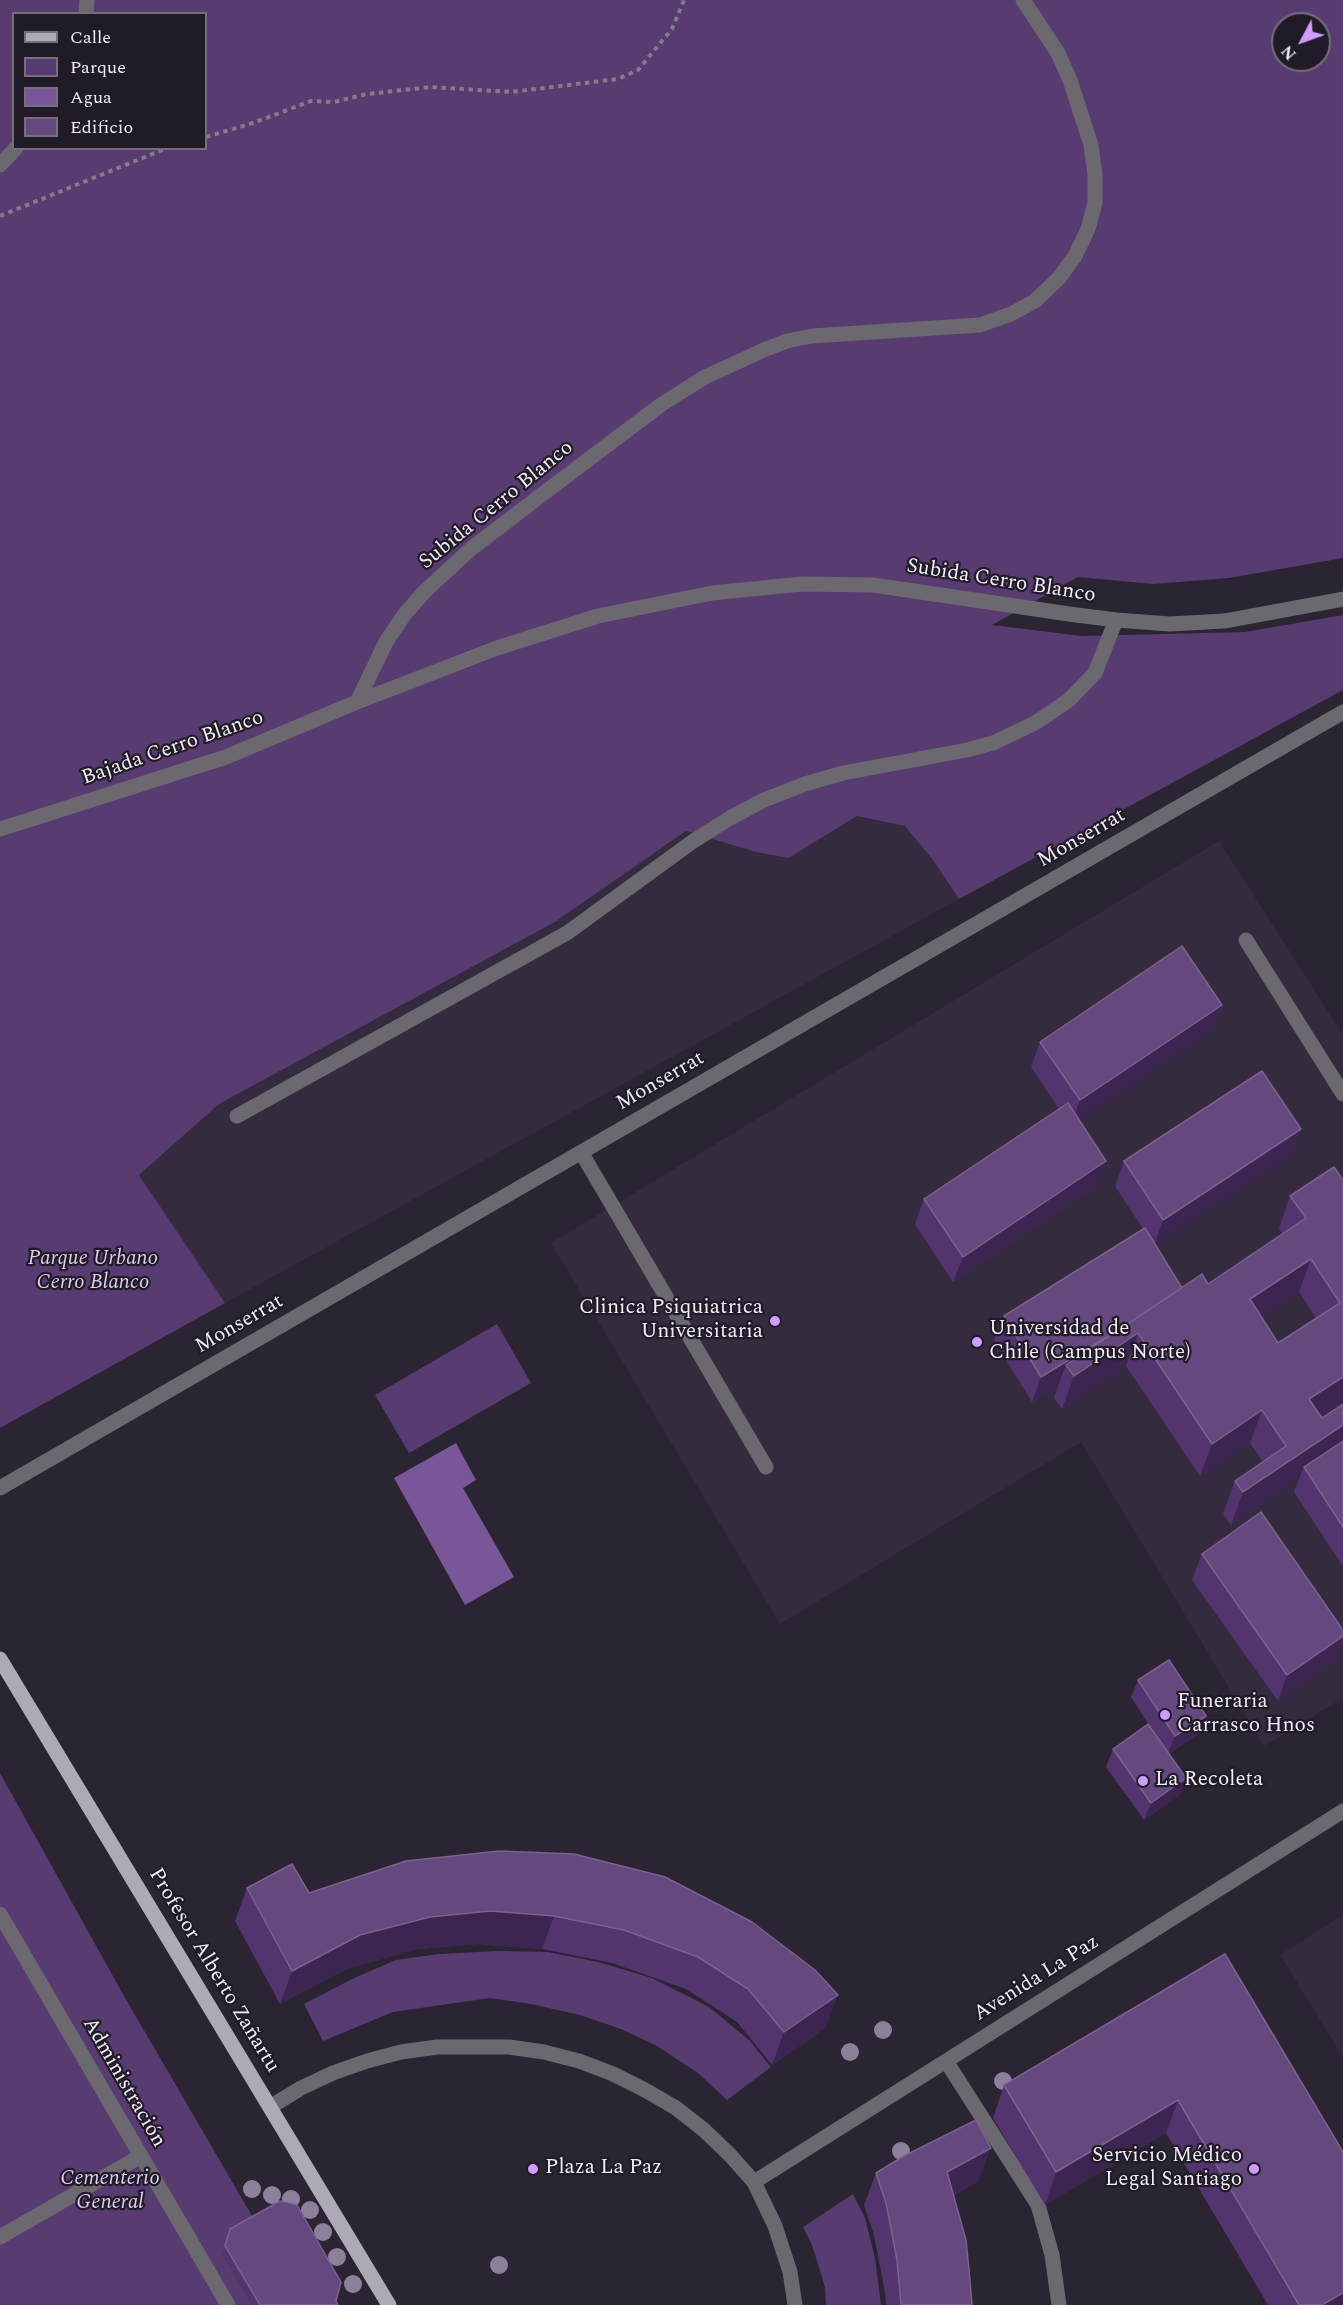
<!DOCTYPE html>
<html>
<head>
<meta charset="utf-8">
<style>
  body { margin:0 }
  #map { position:relative; width:1343px; height:2305px; overflow:hidden; background:#2b2432; font-family:Spectral,serif }
  canvas { display:block }
  .legend { position:absolute; left:12px; top:12px; width:195px; height:138px; box-sizing:border-box; background:#211b28; border:2px solid #746f7a; margin:0; padding:8px 10px; list-style:none; font-size:18px; color:#f1ecf6 }
  .legend li { display:flex; align-items:center; gap:12px; height:30px }
  .legend b { width:30px; border:2px solid #746f7a }
  .north { position:absolute; left:1271px; top:12px; width:60px; height:60px; box-sizing:border-box; background:#211b28; border:2px solid #746f7a; border-radius:50%; rotate:229deg; font-size:16px; font-weight:700; line-height:24px; text-align:center; color:#f1ecf6 }
  .north::after { content:''; display:block; margin:auto; width:21px; height:27px; background:#d09dff; clip-path:polygon(50% 0,100% 100%,50% 72%,0 100%) }
</style>
</head>
<body>
<div id="map">
<canvas width="1343" height="2305"></canvas>
<ul class="legend">
<li><b style="height:8px;background:#afa8b7"></b>Calle</li>
<li><b style="height:16px;background:#583b71"></b>Parque</li>
<li><b style="height:16px;background:#785698"></b>Agua</li>
<li><b style="height:16px;background:#65487d"></b>Edificio</li>
</ul>
<div class="north">N</div>
</div>
<script>
const context = document.querySelector('canvas').getContext('2d');
context.lineJoin = 'round';
function paint(path, color) { context.fillStyle = color; context.fill(path, 'evenodd'); }
const toPath = rows => new Path2D(rows.map(r => 'M' + r).join(''));
function strokePath(path, color, width, dash) { context.strokeStyle = color; context.lineWidth = width; context.lineCap = dash ? 'butt' : 'round'; context.setLineDash(dash || []); context.stroke(path); }
function label(font, color, halo, rows, align = 'center') {
  context.font = font + ' Spectral,serif'; context.lineWidth = 4.5; context.setLineDash([]); context.textBaseline = 'middle'; context.strokeStyle = halo; context.fillStyle = color; for (const [text, x, y, turn = 0] of rows) {
    context.save(); context.translate(x, y); context.rotate((+turn || 0) * Math.PI / 180); context.textAlign = isNaN(turn) ? turn : align; if (halo) context.strokeText(text, 0, 0); context.fillText(text, 0, 0); context.restore();
  }
}
paint(toPath([
  [857,816,905,826,933,860,959,899,225,1303,139,1175,219,1104,555,922,686,831,756,852,798,853],
  [1219,841,1343,1035,1343,1698,1264,1746,1081,1442,780,1624,551,1243],
  [1343,1915,1343,2057,1280,1955]
]), '#352b3f');
paint(toPath([
  [0,0,1343,0,1343,558,1229,578,1153,584,1078,577,992,625,1082,636,1245,632,1343,615,1343,690,959,899,933,860,905,826,857,816,789,858,756,852,686,831,555,922,219,1104,139,1175,225,1303,0,1428],
  [14,14,206,14,206,148,14,148],
  [1283,24,1319,24,1319,60,1283,60],
  [497,1324,531,1383,409,1453,375,1395],
  [0,1773,124,1996,255,2221,334,2305,0,2305],
  [497,1951,548,1952,598,1962,652,1978,709,2007,749,2040,771,2067,727,2100,698,2073,657,2046,621,2029,580,2015,531,2004,490,1998,393,2012,323,2041,304,2004,354,1978,396,1960,439,1954],
  [853,2194,865,2218,875,2258,881,2305,826,2305,825,2287,812,2245,803,2227]
]), '#583b71');
paint(toPath([
  [456,1443,476,1480,463,1488,514,1577,465,1605,394,1478]
]), '#785698');
strokePath(toPath([
  [206,137,253,123,311,101,334,102,367,94,431,87,511,92,618,79,638,70,672,29,684,0],
  [0,216,167,148]
]), '#827c88', 4, [4.5, 4.5]);
strokePath(toPath([
  [86,14,87,0],
  [0,165,16,148],
  [357,702,386,642,404,615,425,591,472,548,573,471,662,404,705,377,766,349,787,341,812,336,980,325,1011,314,1035,301,1059,278,1075,256,1088,229,1095,203,1095,174,1091,145,1070,80,1058,53,1023,0],
  [0,829,226,757,357,702,497,648,598,616,712,593,802,584,873,585,1069,614,1116,620,1170,624,1224,621,1343,599],
  [1246,940,1343,1094],
  [237,1116,567,933,692,842,730,818,764,800,805,784,843,773,967,750,993,743,1035,723,1069,700,1095,673,1116,620],
  [581,1152,766,1467],
  [0,1488,1343,712],
  [0,1914,228,2305],
  [946,2061,1038,2205,1052,2255,1059,2305],
  [270,2107,301,2088,333,2073,367,2061,401,2052,437,2047,509,2047,544,2052,579,2061,613,2074,645,2090,676,2108,704,2130,730,2155,754,2182,775,2226,790,2272,795,2305],
  [754,2182,1343,1811],
  [0,2237,141,2156]
]), '#6b686f', 15);
strokePath(toPath([
  [0,1659,389,2305]
]), '#afa8b7', 15);
context.fillStyle = '#8d809b';
for (const [x, y] of [
  [883,2030],
  [850,2052],
  [1003,2081],
  [901,2151],
  [252,2189],
  [272,2195],
  [291,2199],
  [310,2210],
  [323,2232],
  [337,2257],
  [499,2265],
  [353,2284]
]) { context.beginPath(); context.arc(x, y, 9, 0, 2 * Math.PI); context.fill(); }
paint(toPath([
  [1222,1005,1212,1030,1079,1120,1097,1186,953,1282,915,1224,924,1199,1059,1109,1031,1067,1040,1042],
  [1301,1129,1292,1155,1155,1244,1182,1288,1208,1284,1283,1234,1279,1228,1290,1196,1343,1180,1343,1401,1321,1416,1322,1418,1343,1404,1343,1566,1294,1492,1299,1479,1231,1525,1223,1514,1235,1481,1263,1462,1250,1443,1200,1476,1126,1366,1062,1409,1054,1398,1058,1386,1032,1402,994,1341,1004,1316,1143,1229,1115,1186,1124,1161],
  [1299,1292,1316,1318,1278,1343,1261,1317],
  [1202,1554,1337,1660,1278,1701,1192,1580],
  [1138,1680,1206,1716,1200,1733,1169,1753,1180,1795,1144,1820,1106,1767,1113,1749,1157,1737,1131,1697],
  [574,1854,826,2028,772,2065,737,2022,686,1989,612,1963,542,1949,478,1944,418,1949,349,1968,280,2004,235,1921,247,1888,309,1893],
  [1225,1954,1343,2305,1268,2305,1166,2133,1045,2205,993,2118,1004,2085],
  [876,2173,979,2181,954,2195,972,2305,886,2305,885,2292,874,2235,864,2205],
  [230,2229,336,2301,338,2305,252,2305,222,2255]
]), '#54346e');
paint(toPath([
  [1222,1005,1212,1030,1071,1126,1080,1100],
  [1301,1129,1292,1155,1154,1245,1163,1220],
  [1106,1161,1097,1186,953,1282,963,1257],
  [1311,1259,1299,1292,1238,1332,1250,1299],
  [1183,1290,1138,1333,1126,1366,1062,1409,1074,1376,1066,1365,1058,1386,1032,1402,1041,1377],
  [1343,1377,1343,1401,1297,1432,1309,1399],
  [1262,1410,1250,1443,1200,1476,1212,1444],
  [1343,1425,1343,1450,1304,1467,1299,1479,1231,1525,1243,1492],
  [1343,1636,1343,1642,1337,1660,1278,1701,1287,1675],
  [1206,1716,1200,1733,1168,1753,1175,1736],
  [1186,1778,1180,1795,1144,1820,1151,1803],
  [490,1911,554,1916,542,1949,478,1944,418,1949,349,1968,280,2004,292,1971,360,1935,430,1917],
  [838,1995,826,2028,772,2065,784,2032],
  [1178,2100,1166,2133,1045,2205,1056,2172],
  [991,2148,979,2181,936,2204,947,2172],
  [1343,2293,1343,2305,1322,2305]
]), '#3c2550');
const building = toPath([
  [1182,946,1222,1005,1080,1100,1040,1042,1182,946],
  [1262,1071,1301,1129,1163,1220,1124,1161,1262,1071],
  [1068,1103,1106,1161,963,1257,924,1199,1068,1103],
  [1334,1167,1343,1180,1343,1377,1309,1399,1322,1418,1343,1404,1343,1425,1243,1492,1235,1481,1286,1446,1262,1410,1212,1444,1138,1333,1074,1376,1066,1365,1202,1274,1208,1284,1306,1218,1290,1196,1334,1167],
  [1311,1259,1340,1303,1278,1343,1250,1299,1311,1259],
  [1145,1228,1182,1288,1131,1322,1041,1377,1004,1316,1145,1228],
  [1343,1441,1343,1527,1304,1467,1343,1441],
  [1261,1512,1343,1630,1343,1636,1287,1675,1202,1554,1261,1512],
  [1169,1660,1206,1716,1175,1736,1138,1680,1169,1660],
  [1148,1724,1186,1778,1151,1803,1113,1749,1148,1724],
  [499,1851,574,1854,665,1877,752,1922,815,1970,838,1995,784,2032,748,1989,698,1957,624,1930,554,1916,490,1911,430,1917,360,1935,292,1971,247,1888,292,1864,309,1893,406,1861,499,1851],
  [1225,1954,1343,2152,1343,2293,1322,2305,1299,2305,1178,2100,1056,2172,1004,2085,1225,1954],
  [976,2120,991,2148,947,2172,966,2240,970,2280,972,2305,901,2305,897,2260,886,2203,876,2173,902,2157,976,2120],
  [280,2201,297,2205,341,2282,336,2301,338,2305,260,2305,225,2246,230,2229,280,2201]
]);
paint(building, '#65487d');
strokePath(building, '#7b6190', 1.5);
for (const [x, y, r, color] of [
  [775,1321,6,"#d09dff"],
  [977,1342,6,"#d09dff"],
  [1165,1715,6,"#d09dff"],
  [1143,1781,6,"#d09dff"],
  [533,2169,6,"#d09dff"],
  [1254,2169,6,"#d09dff"]
]) { const dot = new Path2D(); dot.arc(x, y, r, 0, 2 * Math.PI); context.fillStyle = color; context.fill(dot); strokePath(dot, '#211b28', 2); }
label('21px', '#f1ecf6', '#211b28', [
  ["Subida Cerro Blanco",497,506,-39],
  ["Subida Cerro Blanco",1001,582,9],
  ["Bajada Cerro Blanco",173,749,-19],
  ["Monserrat",1082,839,-30],
  ["Monserrat",661,1082,-30],
  ["Monserrat",240,1325,-30],
  ["Profesor Alberto Zañartu",213,1971,59],
  ["Avenida La Paz",1037,1979,-32],
  ["Administración",123,2083,60]
]);
label('italic 21px', '#deccf1', '#211b28', [
  ["Parque Urbano",93,1260],
  ["Cerro Blanco",93,1284],
  ["Cementerio",110,2180],
  ["General",110,2204]
]);
label('21px', '#f1ecf6', '#211b28', [
  ["Clinica Psiquiatrica",763,1309,"right"],
  ["Universitaria",763,1333,"right"],
  ["Universidad de",989,1330],
  ["Chile (Campus Norte)",989,1354],
  ["Funeraria",1177,1703],
  ["Carrasco Hnos",1177,1727],
  ["La Recoleta",1155,1781],
  ["Servicio Médico",1242,2157,"right"],
  ["Legal Santiago",1242,2181,"right"],
  ["Plaza La Paz",545,2169]
], 'left');
</script>
</body>
</html>
